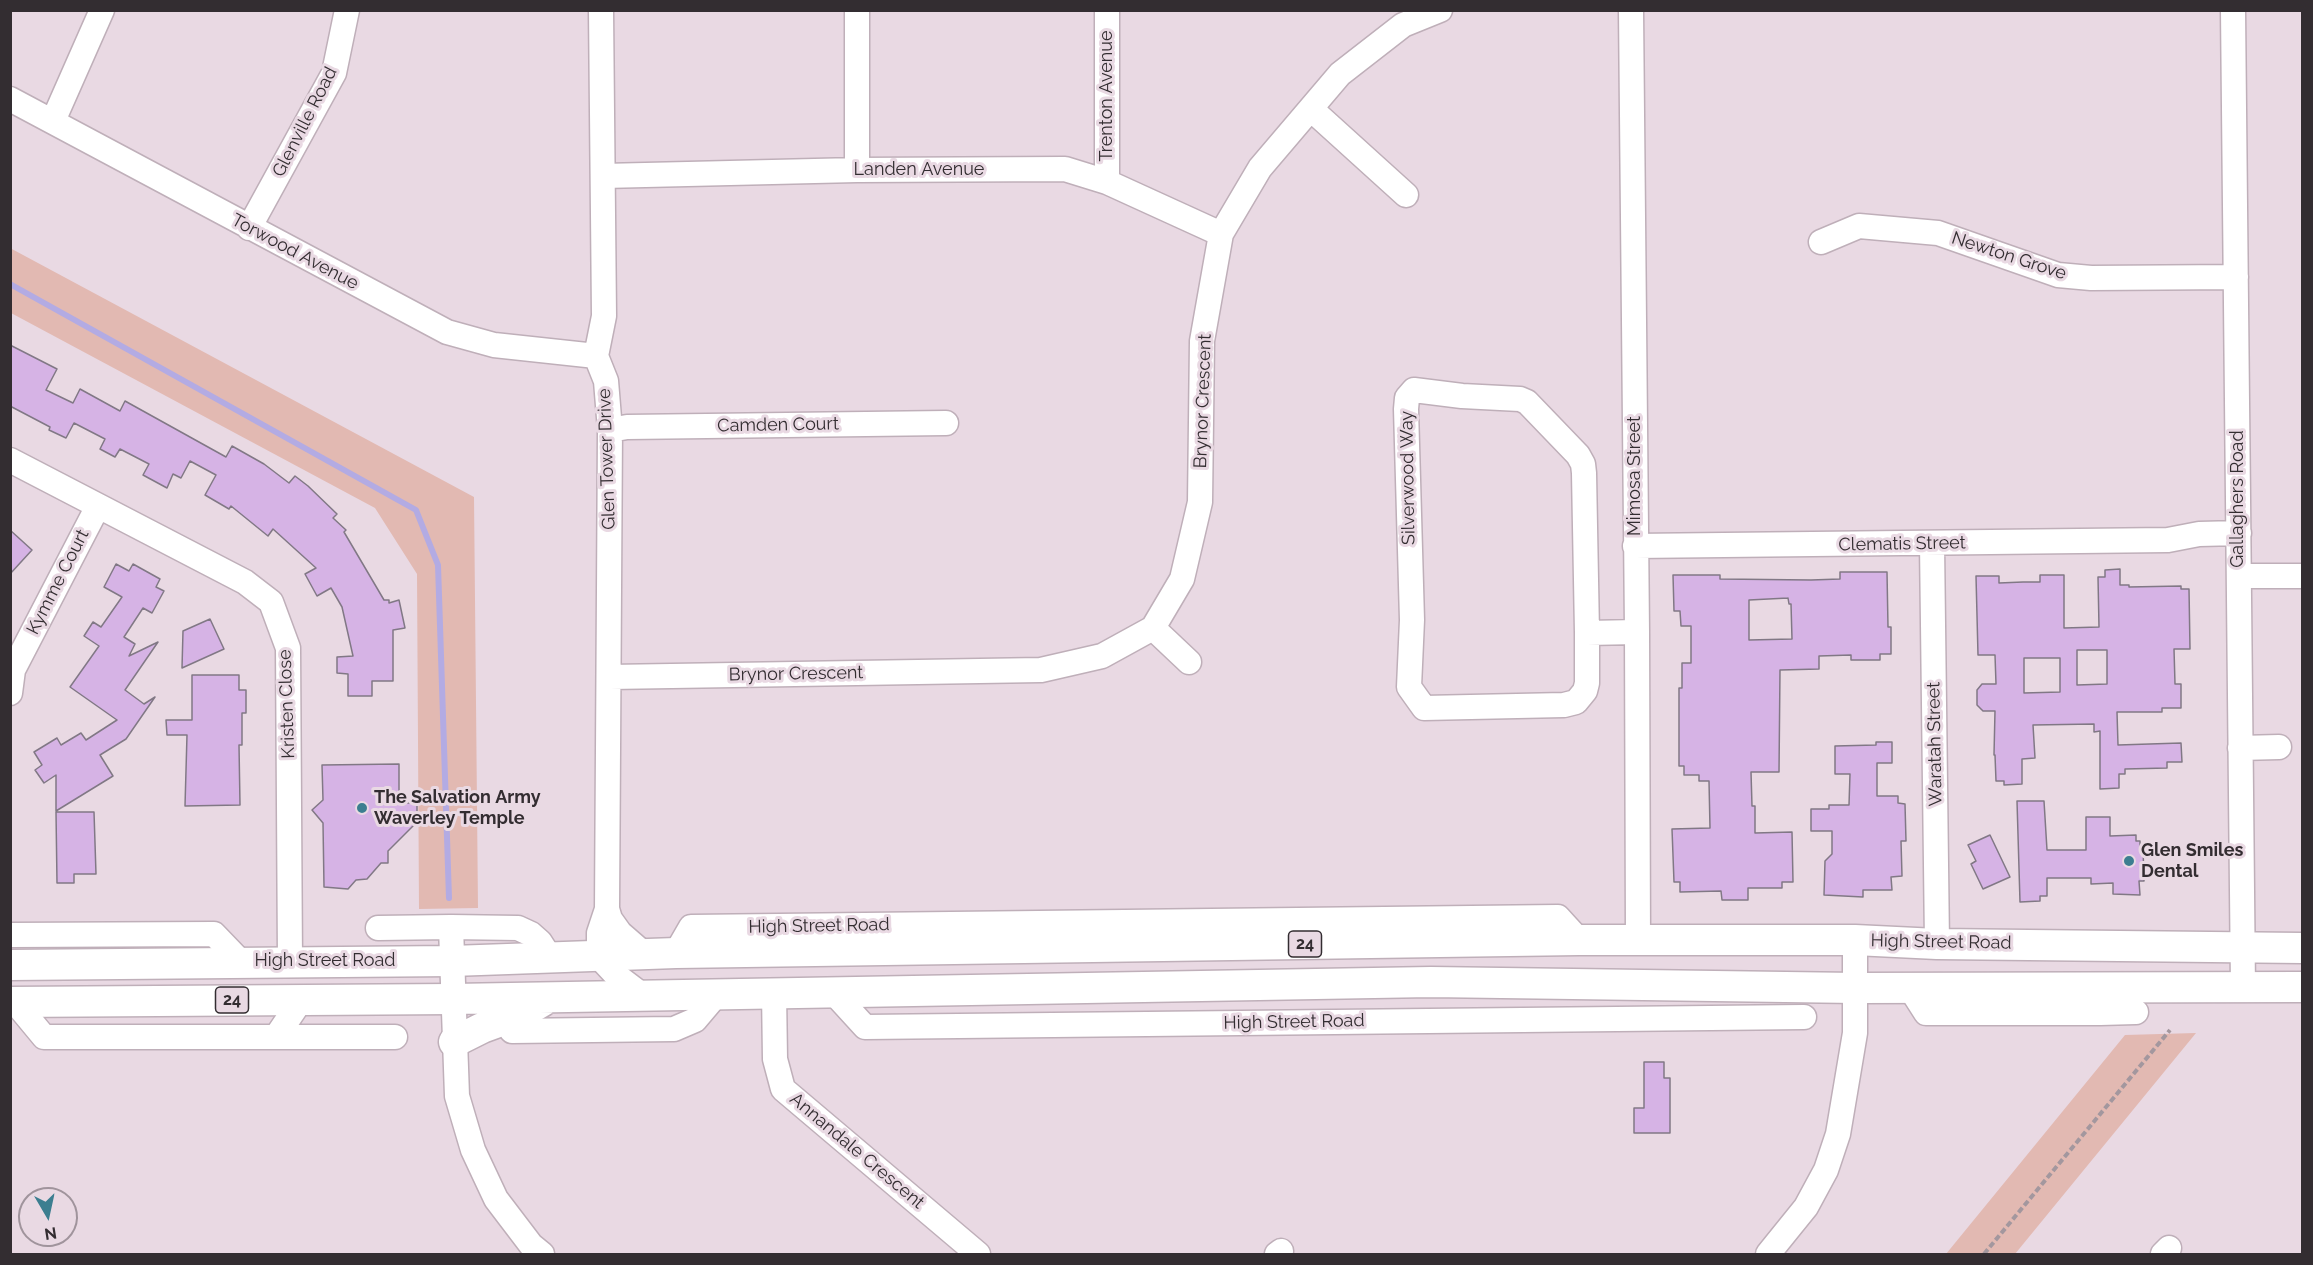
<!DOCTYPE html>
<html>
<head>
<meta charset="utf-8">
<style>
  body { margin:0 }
  #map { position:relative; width:2313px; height:1265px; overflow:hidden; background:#e9d9e3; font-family:Raleway,sans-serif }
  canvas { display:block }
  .frame { position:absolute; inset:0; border:12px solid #332d31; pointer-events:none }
  .north { position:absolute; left:18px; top:1187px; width:60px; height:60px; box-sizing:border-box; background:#e9d9e3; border:2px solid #a0949c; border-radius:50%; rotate:171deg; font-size:16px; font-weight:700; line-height:24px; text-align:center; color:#332d31 }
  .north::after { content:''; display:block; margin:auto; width:21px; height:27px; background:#3c7e90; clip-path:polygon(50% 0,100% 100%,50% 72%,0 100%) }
</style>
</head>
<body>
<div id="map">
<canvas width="2313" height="1265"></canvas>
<div class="frame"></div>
<div class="north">N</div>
</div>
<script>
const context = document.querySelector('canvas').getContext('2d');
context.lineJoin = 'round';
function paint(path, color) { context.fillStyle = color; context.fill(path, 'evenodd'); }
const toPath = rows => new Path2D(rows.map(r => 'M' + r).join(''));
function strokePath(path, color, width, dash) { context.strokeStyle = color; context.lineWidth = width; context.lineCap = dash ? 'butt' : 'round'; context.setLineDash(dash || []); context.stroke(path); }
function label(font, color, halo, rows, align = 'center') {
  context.font = font + ' Raleway,sans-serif'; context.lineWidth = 6; context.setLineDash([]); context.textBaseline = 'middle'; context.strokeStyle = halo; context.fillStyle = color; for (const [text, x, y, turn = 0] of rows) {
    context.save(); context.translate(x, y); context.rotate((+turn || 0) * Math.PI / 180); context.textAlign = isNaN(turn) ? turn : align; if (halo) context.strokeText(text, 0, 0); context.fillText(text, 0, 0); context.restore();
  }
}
paint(toPath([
  [10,248,474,497,478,908,419,909,417,574,375,508,11,313],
  [2196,1033,2015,1254,1946,1254,2125,1035]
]), '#e2b9b2');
strokePath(toPath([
  [10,284,416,510,438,565,449,898]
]), '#b3abe3', 6);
const building = toPath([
  [10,345,57,369,46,390,73,403,80,389,120,411,125,401,226,457,232,446,264,464,289,483,295,476,308,486,337,514,333,518,346,530,344,532,384,600,389,600,389,603,399,600,405,628,393,630,393,681,372,681,372,696,348,696,348,674,337,673,337,657,353,656,342,607,331,588,317,596,305,574,316,568,273,529,268,536,231,506,229,509,205,495,216,475,190,461,181,478,173,474,167,488,143,475,149,464,120,449,115,457,100,449,105,439,74,423,66,438,49,430,50,427,10,406,10,345],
  [10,530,32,550,10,574,10,530],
  [116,564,129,571,133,564,160,579,156,587,164,591,152,613,143,608,124,637,135,644,129,656,158,642,125,690,144,704,155,697,126,739,100,755,113,776,56,811,56,775,44,783,35,770,42,765,34,752,57,738,61,745,81,733,86,740,117,720,70,687,99,646,84,636,93,622,101,627,122,597,104,587,116,564],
  [2120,569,2120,585,2129,585,2129,587,2181,586,2181,589,2189,589,2190,649,2174,649,2175,684,2181,684,2181,708,2162,708,2162,712,2117,712,2118,745,2181,743,2182,762,2167,762,2167,768,2125,769,2125,774,2119,774,2119,788,2100,789,2100,731,2094,732,2094,724,2033,725,2035,758,2022,759,2022,784,2004,785,2004,781,1996,781,1995,755,1994,755,1995,711,1983,711,1977,705,1977,690,1982,684,1996,684,1995,655,1978,655,1976,576,1999,576,1999,583,2023,582,2040,582,2040,575,2064,575,2064,628,2099,627,2098,577,2105,577,2105,570,2120,569],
  [2077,650,2107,650,2107,684,2077,685,2077,650],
  [2024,658,2060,658,2060,692,2024,693,2024,658],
  [1840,572,1887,572,1888,627,1891,627,1891,654,1880,654,1880,660,1851,660,1851,655,1819,656,1819,669,1780,670,1779,772,1751,772,1752,806,1755,806,1755,833,1792,832,1793,882,1782,882,1782,888,1748,888,1748,900,1722,900,1721,891,1680,892,1680,882,1674,882,1672,829,1710,828,1709,781,1699,781,1699,775,1684,775,1684,766,1679,766,1679,688,1682,688,1682,663,1691,663,1691,626,1681,626,1680,611,1674,611,1673,575,1720,575,1720,579,1811,580,1840,579,1840,572],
  [1788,598,1789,604,1791,604,1792,639,1749,640,1749,600,1788,598],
  [210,619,224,649,182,668,183,631,210,619],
  [192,675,239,675,239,690,246,690,246,713,242,713,242,745,239,745,240,805,185,806,187,735,167,735,166,720,192,720,192,675],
  [1876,742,1892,742,1892,763,1877,763,1877,796,1898,796,1898,803,1905,804,1906,841,1901,841,1902,876,1891,877,1892,890,1863,890,1863,897,1824,895,1825,861,1832,854,1832,831,1811,831,1811,809,1829,809,1829,805,1849,805,1850,774,1835,774,1835,746,1876,745,1876,742],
  [399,764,399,803,417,803,417,822,388,851,388,863,381,863,367,879,356,880,348,889,324,887,323,823,312,810,323,800,322,765,399,764],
  [2017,801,2044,801,2047,850,2086,850,2086,817,2110,817,2110,836,2136,835,2136,841,2140,841,2140,847,2143,847,2144,881,2139,881,2140,895,2113,894,2113,883,2091,884,2091,878,2047,878,2047,896,2040,896,2040,901,2020,902,2017,801],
  [56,812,94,812,96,874,74,874,74,883,57,883,56,812],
  [1990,835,2010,877,1983,889,1971,864,1976,861,1968,845,1990,835],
  [1644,1062,1664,1062,1664,1078,1670,1078,1670,1133,1634,1133,1634,1108,1644,1108,1644,1062]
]);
paint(building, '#d6b3e5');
strokePath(building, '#817885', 1.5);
const minor = toPath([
  [601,10,604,316,596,356,606,381,610,430,607,909,610,919,620,933,643,953],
  [857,10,857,170],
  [1107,10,1107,182],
  [1631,10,1637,632,1638,941],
  [2233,10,2243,987],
  [10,99,447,332,494,345,596,356],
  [1311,109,1406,195],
  [53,121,102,10],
  [603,176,857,170,1065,169,1107,182,1221,234],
  [249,228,334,73,347,10],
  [1821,242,1859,226,1938,233,2058,275,2091,278,2236,277],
  [610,430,627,427,946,423],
  [10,460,245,582,271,602,288,648,290,962],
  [1932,544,1937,944],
  [1635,546,2168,540,2199,534,2239,533],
  [2239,576,2302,576],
  [1153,628,1189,662],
  [1587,633,1584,473,1583,464,1578,455,1527,402,1520,399,1462,396,1414,390,1407,398,1406,409,1412,620,1409,687,1424,708,1564,705,1576,702,1585,691,1587,683,1587,633,1637,632],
  [610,677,1041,670,1102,656,1153,628,1182,579,1200,502,1202,341,1221,234,1260,168,1340,74,1403,25,1440,10],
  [10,693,13,670,98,506],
  [2240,748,2279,747],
  [607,909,599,933,599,947,603,961,617,976,642,995],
  [451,927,518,928,531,934,540,942,549,956],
  [378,928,451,927,457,1096,473,1150,496,1199,531,1245,542,1254],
  [10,935,214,934,241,962],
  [676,953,691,927,1558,917,1579,940],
  [1910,988,1926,1013,2100,1013,2107,988],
  [774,992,775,1059,783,1089,978,1254],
  [833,992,865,1027,1804,1017],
  [15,1002,44,1037,276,1037,301,1000],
  [2100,1013,2136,1012],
  [512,1031,674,1029,695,1020,717,994],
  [276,1037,395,1037],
  [1277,1254,1281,1251],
  [1768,1254,1806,1207,1826,1170,1838,1134,1855,1033,1855,940],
  [2163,1254,2169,1248]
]);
const major = toPath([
  [10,965,452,961,676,953,1579,940,1855,940,1937,944,2302,948],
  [10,1002,453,999,1431,982,1856,988,2302,987],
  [454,1042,482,1028,523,1013,543,1001]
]);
strokePath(minor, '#bfafb9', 27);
strokePath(major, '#bfafb9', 33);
strokePath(toPath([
  [1984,1254,2170,1030]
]), '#a3979e', 4, [6, 3]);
strokePath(minor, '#fff', 24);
strokePath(major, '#fff', 30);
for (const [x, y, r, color] of [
  [362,808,6,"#3c7e90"],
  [2129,861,6,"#3c7e90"]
]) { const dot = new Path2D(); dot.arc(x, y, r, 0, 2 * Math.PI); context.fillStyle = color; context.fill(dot); strokePath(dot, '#e9d9e3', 2); }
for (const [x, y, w] of [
  [1305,944,33],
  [232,1000,33]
]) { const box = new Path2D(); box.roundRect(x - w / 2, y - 13, w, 26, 4.5); context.fillStyle = '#e9d9e3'; context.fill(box); strokePath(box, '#332d31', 1.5); }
label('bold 16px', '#332d31', null, [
  ["24",1305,944],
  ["24",232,1000]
]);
label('18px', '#332d31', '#e9d9e3', [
  ["Trenton Avenue",1107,96,-90],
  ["Glenville Road",305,122,-63],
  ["Landen Avenue",919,170],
  ["Torwood Avenue",295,252,28],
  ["Newton Grove",2009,256,18],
  ["Brynor Crescent",1203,401,-88],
  ["Camden Court",778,425,-1],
  ["Glen Tower Drive",607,459,-92],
  ["Mimosa Street",1635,476,-90],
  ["Silverwood Way",1408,478,-91],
  ["Gallaghers Road",2238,499,-90],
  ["Clematis Street",1902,544,-1],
  ["Kymme Court",58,582,-63],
  ["Brynor Crescent",796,674,-1],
  ["Kristen Close",287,704,-92],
  ["Waratah Street",1935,744,-91],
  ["High Street Road",819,926,-1],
  ["High Street Road",1941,942,1],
  ["High Street Road",325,961],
  ["High Street Road",1294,1022,-1],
  ["Annandale Crescent",857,1151,40]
]);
label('bold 18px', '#332d31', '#e9d9e3', [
  ["The Salvation Army",374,798],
  ["Waverley Temple",374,819],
  ["Glen Smiles",2141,851],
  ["Dental",2141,872]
], 'left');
</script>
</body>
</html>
